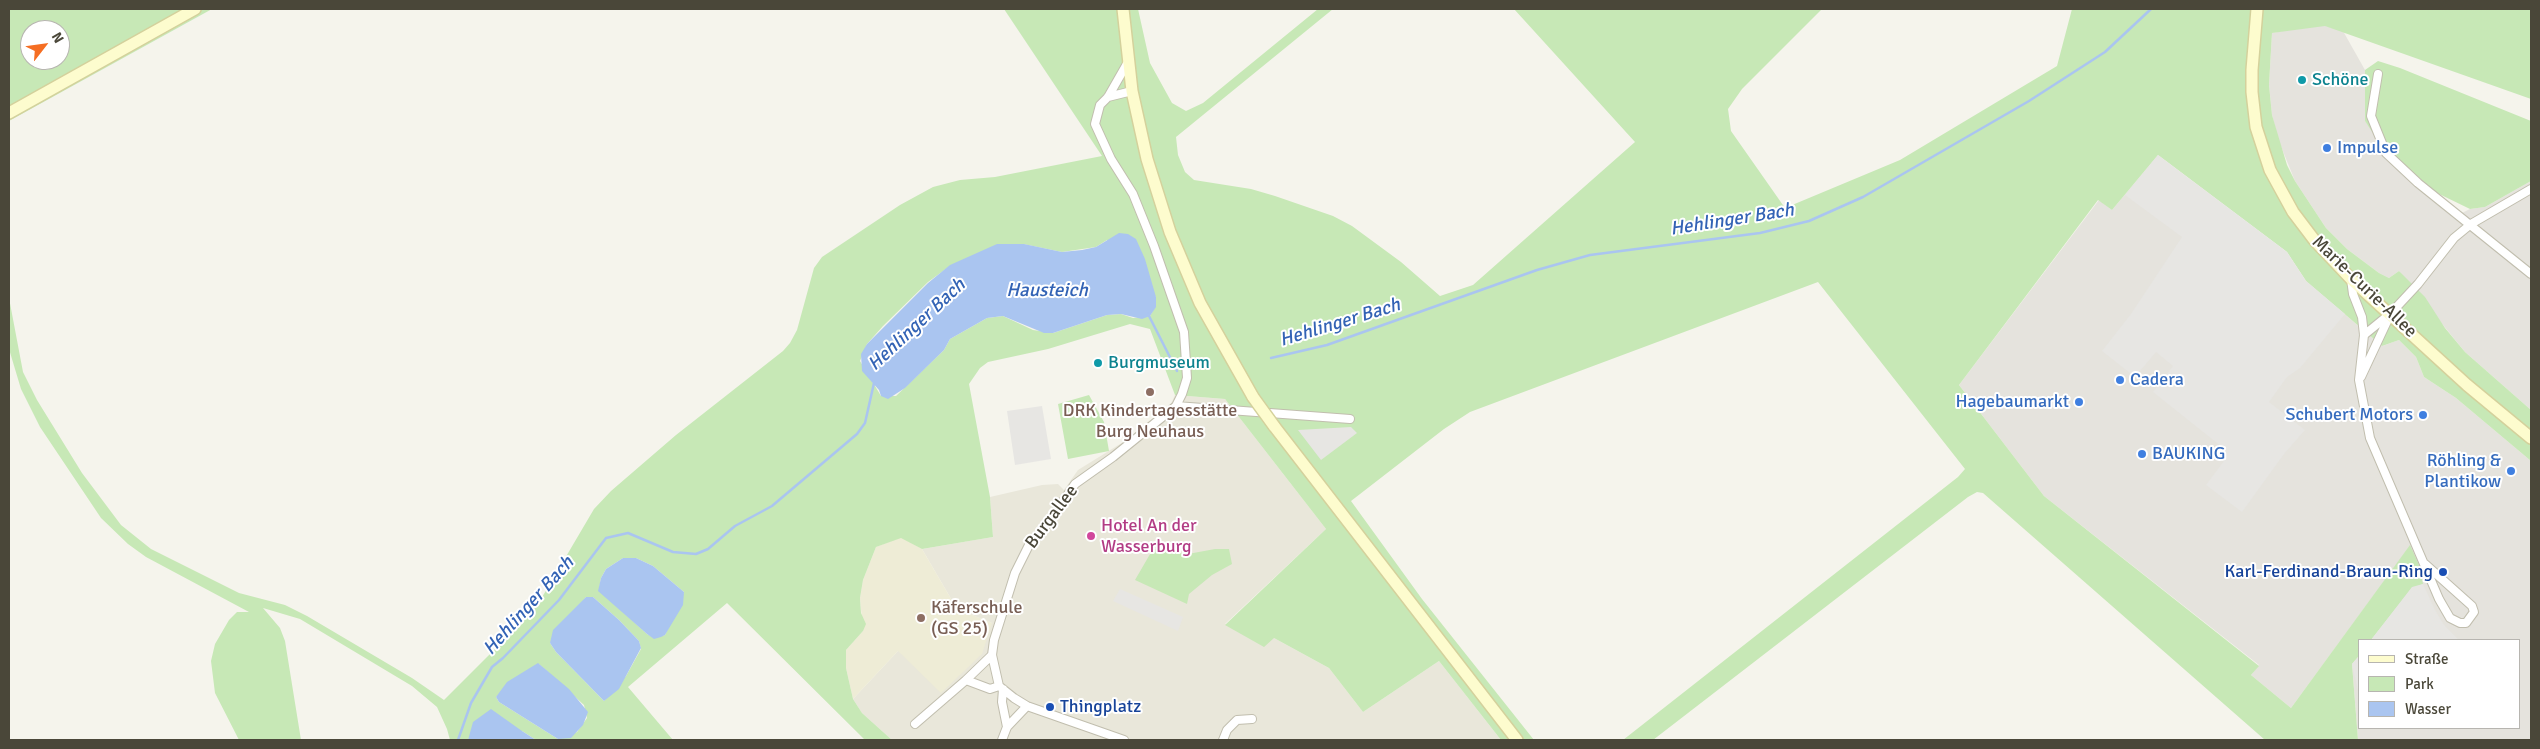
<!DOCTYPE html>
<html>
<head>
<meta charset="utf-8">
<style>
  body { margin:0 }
  #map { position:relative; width:2540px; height:749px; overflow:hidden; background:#f5f4ec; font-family:Signika,sans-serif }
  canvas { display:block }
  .frame { position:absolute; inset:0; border:10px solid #4a4739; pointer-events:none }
  .legend { position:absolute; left:2358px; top:639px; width:162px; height:90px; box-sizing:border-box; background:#fff; border:1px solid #b7b5b0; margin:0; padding:6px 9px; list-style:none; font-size:15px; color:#4a4739 }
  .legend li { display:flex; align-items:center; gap:10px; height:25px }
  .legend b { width:25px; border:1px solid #b7b5b0 }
  .north { position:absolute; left:20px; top:20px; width:50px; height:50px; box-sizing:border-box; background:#fff; border:1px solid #b7b5b0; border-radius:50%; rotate:60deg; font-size:14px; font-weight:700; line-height:20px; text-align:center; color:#4a4739 }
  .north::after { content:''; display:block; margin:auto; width:18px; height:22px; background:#f56e23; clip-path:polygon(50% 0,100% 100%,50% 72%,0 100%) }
</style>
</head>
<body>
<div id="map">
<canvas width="2540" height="749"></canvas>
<div class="frame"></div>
<ul class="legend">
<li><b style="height:6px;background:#fdfcce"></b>Straße</li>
<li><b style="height:14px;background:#c7e8b6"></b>Park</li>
<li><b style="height:14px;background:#aac5f0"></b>Wasser</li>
</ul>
<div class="north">N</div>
</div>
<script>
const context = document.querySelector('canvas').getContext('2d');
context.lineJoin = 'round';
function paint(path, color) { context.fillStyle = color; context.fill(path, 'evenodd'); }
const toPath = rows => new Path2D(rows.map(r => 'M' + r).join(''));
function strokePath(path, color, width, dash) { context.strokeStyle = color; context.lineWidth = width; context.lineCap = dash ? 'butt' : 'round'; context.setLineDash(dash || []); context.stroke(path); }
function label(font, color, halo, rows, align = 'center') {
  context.font = font + ' Signika,sans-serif'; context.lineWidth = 4; context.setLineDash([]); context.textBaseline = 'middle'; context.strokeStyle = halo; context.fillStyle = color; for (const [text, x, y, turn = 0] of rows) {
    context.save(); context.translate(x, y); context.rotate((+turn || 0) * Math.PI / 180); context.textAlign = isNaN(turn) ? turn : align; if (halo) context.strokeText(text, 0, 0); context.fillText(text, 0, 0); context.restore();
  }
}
paint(toPath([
  [1175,395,1225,399,1326,529,1225,624,1274,638,1329,668,1363,712,1439,661,1501,740,892,740,862,713,853,699,898,651,992,623,957,609,922,549,993,537,990,497,1042,485,1058,484,1064,490,1078,470,1141,431,1168,410]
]), '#e9e7da');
paint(toPath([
  [2314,25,2326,26,2343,31,2365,70,2365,121,2418,183,2454,217,2470,209,2485,207,2531,181,2531,410,2465,352,2399,271,2389,278,2379,273,2347,249,2326,228,2295,181,2278,139,2272,115,2269,85,2272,33],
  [2158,155,2382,346,2399,340,2416,357,2424,377,2456,398,2531,461,2531,740,2358,740,2352,664,2359,656,2359,728,2519,728,2519,640,2371,640,2412,587,2410,546,2291,708,2251,675,2259,665,2044,496,1959,385,2099,200,2112,210]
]), '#e5e3dd');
paint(toPath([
  [901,537,922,549,957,609,992,623,982,654,941,693,898,651,853,699,846,668,846,650,863,631,860,598,863,580,876,547]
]), '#eeecd6');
paint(toPath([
  [9,9,212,9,9,121],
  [30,30,60,30,60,60,30,60],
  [1004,9,1138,9,1150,63,1172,103,1186,111,1203,103,1318,9,1333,9,1176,137,1178,155,1185,172,1194,180,1251,189,1275,196,1333,216,1352,226,1401,262,1440,296,1473,285,1635,142,1514,9,1822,9,1742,89,1728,109,1731,131,1785,208,1900,160,2057,66,2072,9,2531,9,2531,99,2325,26,2272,33,2269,85,2272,115,2287,165,2295,181,2326,228,2347,249,2379,273,2389,278,2399,271,2425,297,2445,328,2465,352,2531,410,2531,461,2456,398,2424,377,2416,357,2399,340,2382,346,2306,281,2287,252,2158,155,2112,210,2098,200,1959,385,2044,496,2259,666,2251,675,2291,708,2410,545,2419,565,2423,584,2412,588,2371,640,2359,640,2359,656,2352,664,2358,740,2265,740,1983,493,1977,492,1968,497,1653,740,1623,740,1958,477,1965,469,1818,282,1470,412,1444,429,1351,501,1422,599,1534,740,1501,740,1439,661,1363,712,1329,668,1274,638,1264,647,1225,625,1326,529,1225,399,1175,395,1150,329,1130,324,1048,349,988,362,980,368,969,384,990,497,993,537,922,549,901,538,876,547,863,580,860,598,861,613,866,624,863,631,846,650,846,668,853,699,862,713,892,740,865,740,727,603,628,687,673,740,536,740,522,731,471,734,468,740,450,740,447,729,437,707,412,686,300,619,263,608,280,628,285,641,301,740,239,740,215,693,211,661,215,644,229,620,237,612,249,612,146,557,128,544,101,518,40,427,21,389,9,349,9,298,23,372,37,400,82,473,121,525,151,549,239,593,285,605,307,616,412,678,444,700,523,621,541,599,594,509,611,491,676,435,783,351,790,343,797,330,814,268,822,257,900,205,933,187,960,180,995,177,1102,156],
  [1107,240,1156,297,1155,307,1150,316,1133,318,1121,314,1107,315,1053,333,1033,330,1003,316,987,318,950,339,944,350,896,396,881,396,860,361,867,344,883,326,928,282,950,266,1023,244,1062,252,1096,247],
  [623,558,636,558,653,566,684,592,665,635,654,638,647,634,599,590,601,578,606,569],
  [586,597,593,597,619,620,639,641,641,649,626,676,604,701,556,652,550,643],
  [539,664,584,705,587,718,577,732,558,739,499,702,496,697],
  [2378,61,2400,68,2531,121,2531,181,2485,207,2470,209,2433,191,2386,153,2365,121,2365,70],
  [1089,395,1104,422,1109,451,1068,459,1058,404],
  [1153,549,1188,554,1215,549,1229,549,1232,564,1212,575,1189,594,1187,604,1135,580]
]), '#c7e8b6');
paint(toPath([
  [2158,155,2287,252,2306,281,2345,314,2300,368,2287,377,2269,402,2305,430,2284,454,2242,512,2206,485,2224,461,2222,447,2153,392,2173,366,2156,352,2135,377,2102,351,2131,314,2182,237,2125,195],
  [1042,406,1051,459,1015,465,1007,411],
  [1351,427,1357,433,1321,460,1298,430],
  [2423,584,2435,610,2444,625,2459,640,2371,640,2412,587],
  [1120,589,1183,617,1178,631,1113,601],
  [2359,656,2359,695,2352,664]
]), '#e7e6e3');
paint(toPath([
  [1119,233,1128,234,1136,239,1145,259,1156,297,1156,307,1150,316,1142,319,1121,314,1107,315,1053,333,1044,333,1003,316,987,318,950,339,944,350,905,388,888,399,881,396,879,390,862,371,861,354,867,344,928,283,950,265,997,244,1024,244,1062,252,1082,250,1096,247],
  [623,558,636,558,653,566,684,592,683,605,665,635,661,637,654,639,647,634,598,591,601,578,606,569],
  [586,597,593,597,619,620,639,641,641,648,619,689,604,701,556,652,550,643,553,630],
  [538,663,569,689,588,712,583,725,571,738,558,739,499,702,496,697,507,682],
  [491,709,522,731,536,740,468,740,473,722]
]), '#aac5f0');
strokePath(toPath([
  [1148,314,1177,371],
  [1271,358,1327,345,1537,270,1590,255,1760,233,1809,221,1863,197,2029,101,2105,52,2151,9],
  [458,740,471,703,492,667,503,658,559,600,606,538,628,533,673,552,696,554,708,549,735,526,772,506,857,434,865,423,874,383]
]), '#aac5f0', 2.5);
const street = toPath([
  [2378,74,2371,116,2386,153,2418,183,2531,274],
  [1108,97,1132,91],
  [2351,279,2353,294,2362,317,2364,335,2359,380,2370,438,2439,599,2450,618,2460,623,2466,623,2474,612,2472,606,2425,564],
  [2364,335,2391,313,2418,284,2454,238,2471,224,2531,189],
  [2361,377,2390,315],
  [1176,406,1350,419],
  [966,680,992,655],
  [1003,689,1002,702,1007,727],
  [915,724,966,680,990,689,999,686],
  [1002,740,1007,727,1027,706],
  [1124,740,1027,706,1014,698,999,686,992,655,994,640,1015,573,1029,545,1040,534,1075,484,1113,457,1176,406,1182,394,1187,378,1184,332,1154,246,1133,194,1111,159,1095,124,1100,105,1108,97,1128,62],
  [1223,740,1227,730,1237,720,1252,719]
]);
const secondary = toPath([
  [1123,9,1132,91,1147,159,1170,232,1200,303,1253,397],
  [2257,9,2252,70,2252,92,2256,127,2270,170,2293,212,2315,241,2351,279,2467,385,2531,438],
  [9,113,195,9],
  [1274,426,1517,740]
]);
strokePath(street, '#c1beae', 10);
strokePath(secondary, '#d4d19c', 14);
strokePath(street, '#fff', 8);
strokePath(secondary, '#fdfcce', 11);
const secondaryBridge = toPath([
  [1253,397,1274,426]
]);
strokePath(secondaryBridge, '#d4d19c', 14, []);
strokePath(secondaryBridge, '#fdfcce', 11);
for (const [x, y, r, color] of [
  [2302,80,5,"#0f9aa8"],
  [2327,148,5,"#3f7fe0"],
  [1098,363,5,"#0f9aa8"],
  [2120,380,5,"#3f7fe0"],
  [1150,392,5,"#8d6e63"],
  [2079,402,5,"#3f7fe0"],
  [2423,415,5,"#3f7fe0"],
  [2142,454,5,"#3f7fe0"],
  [2511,471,5,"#3f7fe0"],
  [1091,536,5,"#d1479c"],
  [2443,572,5,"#1a4fb4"],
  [921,618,5,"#8d6e63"],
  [1050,707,5,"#1a4fb4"]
]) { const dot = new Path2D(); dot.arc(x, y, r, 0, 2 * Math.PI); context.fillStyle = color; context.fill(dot); strokePath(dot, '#fff', 2); }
label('18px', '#0d838f', '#fff', [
  ["Schöne",2312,80],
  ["Burgmuseum",1108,363]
], 'left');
label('18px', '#366cbe', '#fff', [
  ["Impulse",2337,148],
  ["Cadera",2130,380],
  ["Hagebaumarkt",2069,402,"right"],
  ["Schubert Motors",2413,415,"right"],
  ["BAUKING",2152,454],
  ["Röhling &",2501,461,"right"],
  ["Plantikow",2501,482,"right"]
], 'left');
label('18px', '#4a4739', '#fff', [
  ["Marie-Curie-Allee",2364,287,44],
  ["Burgallee",1052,517,-53]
]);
label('18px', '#785e54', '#fff', [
  ["DRK Kindertagesstätte",1150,411],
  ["Burg Neuhaus",1150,432],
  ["Käferschule",931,608,"left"],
  ["(GS 25)",931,629,"left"]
]);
label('18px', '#b23c85', '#fff', [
  ["Hotel An der",1101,526],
  ["Wasserburg",1101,547]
], 'left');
label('18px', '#164399', '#fff', [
  ["Karl-Ferdinand-Braun-Ring",2433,572],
  ["Thingplatz",1060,707,"left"]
], 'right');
label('italic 19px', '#3363b5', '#fff', [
  ["Hehlinger Bach",1732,220,-9],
  ["Hausteich",1047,291],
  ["Hehlinger Bach",1340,323,-17],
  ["Hehlinger Bach",917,325,-43],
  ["Hehlinger Bach",529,606,-48]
]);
</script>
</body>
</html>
